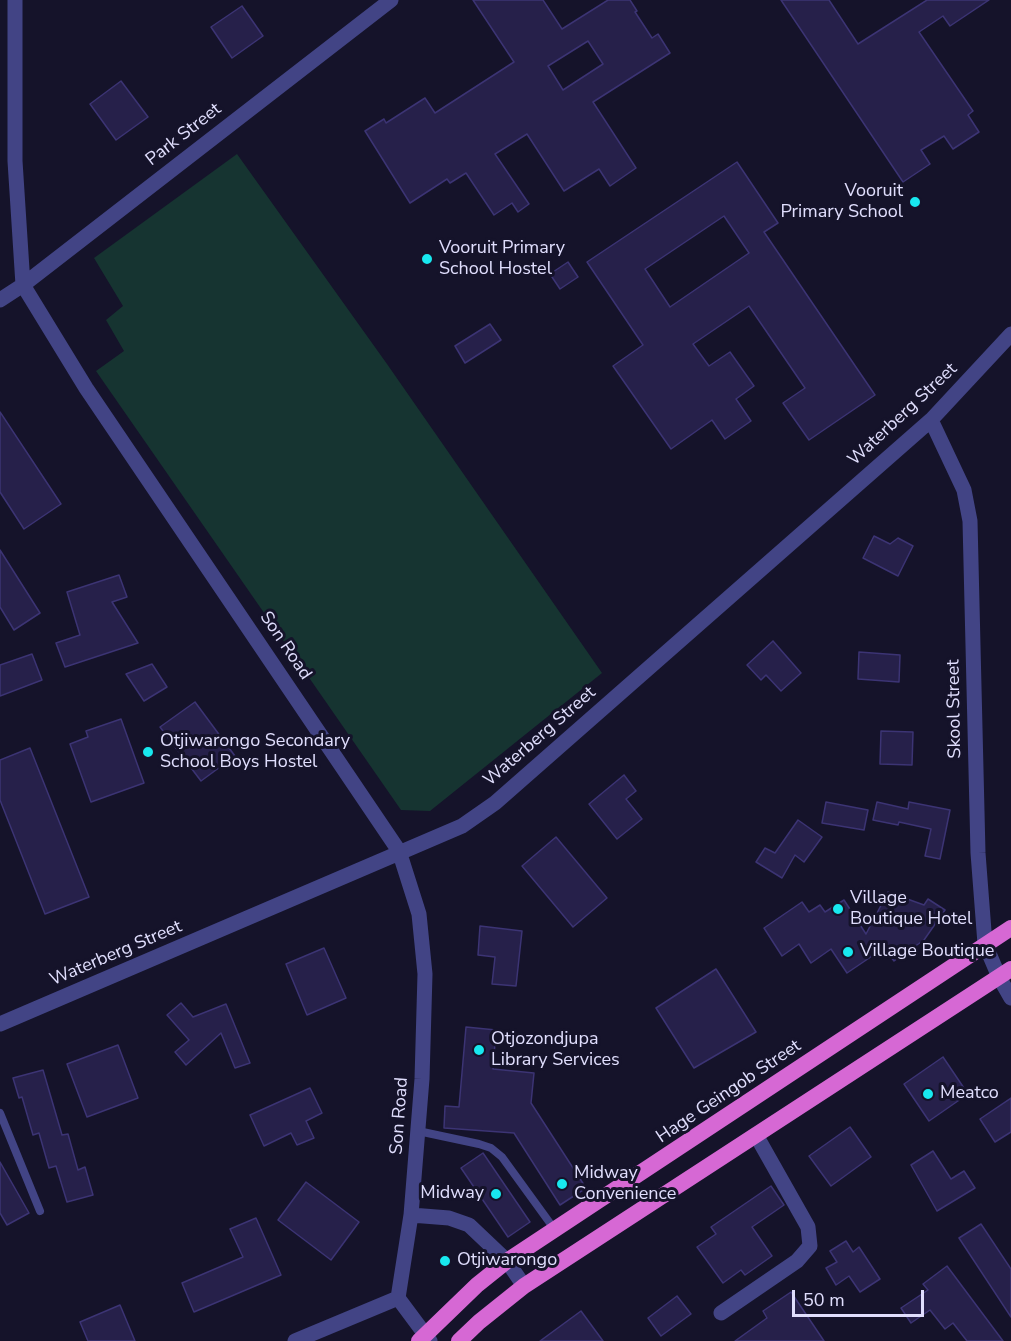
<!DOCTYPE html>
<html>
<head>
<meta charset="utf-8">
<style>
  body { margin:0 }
  #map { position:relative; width:1011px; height:1341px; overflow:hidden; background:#15132a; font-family:"Nunito Sans",sans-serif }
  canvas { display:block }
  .scale { position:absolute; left:792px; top:1290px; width:132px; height:27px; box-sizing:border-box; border:3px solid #e0defd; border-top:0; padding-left:8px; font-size:18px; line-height:21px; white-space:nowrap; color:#e0defd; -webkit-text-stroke:4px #15132a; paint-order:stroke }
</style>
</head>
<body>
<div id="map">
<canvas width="1011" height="1341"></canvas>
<div class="scale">50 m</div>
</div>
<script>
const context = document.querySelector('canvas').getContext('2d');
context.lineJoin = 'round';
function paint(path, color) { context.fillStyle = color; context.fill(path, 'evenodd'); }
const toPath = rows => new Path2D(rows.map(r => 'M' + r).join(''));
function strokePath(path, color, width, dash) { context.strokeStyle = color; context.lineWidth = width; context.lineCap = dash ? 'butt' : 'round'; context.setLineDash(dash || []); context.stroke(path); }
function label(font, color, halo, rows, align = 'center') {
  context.font = font + ' "Nunito Sans",sans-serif'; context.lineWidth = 6; context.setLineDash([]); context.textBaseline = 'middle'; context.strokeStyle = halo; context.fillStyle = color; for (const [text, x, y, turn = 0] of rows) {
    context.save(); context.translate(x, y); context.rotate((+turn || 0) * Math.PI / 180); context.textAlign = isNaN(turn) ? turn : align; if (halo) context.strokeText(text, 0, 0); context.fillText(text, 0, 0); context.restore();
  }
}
paint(toPath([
  [237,154,387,364,602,673,430,811,401,810,96,371,124,351,106,320,123,306,94,258]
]), '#163431');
const building = toPath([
  [473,0,543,0,562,29,608,0,630,0,637,11,635,12,652,38,658,34,670,53,593,102,636,168,610,186,599,169,564,191,527,134,495,154,529,204,518,212,512,203,494,215,466,173,450,183,447,179,410,203,365,131,384,119,386,123,425,98,435,113,514,62,473,0],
  [588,41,603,64,563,90,548,66,588,41],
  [781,0,829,0,858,44,927,0,989,0,950,26,943,16,919,32,973,111,968,115,979,132,953,149,944,136,921,150,930,164,903,182,781,0],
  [242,6,263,36,232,58,211,27,242,6],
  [121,81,148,117,116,140,90,104,121,81],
  [737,162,778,223,764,232,875,395,809,440,783,403,805,388,749,306,693,344,709,366,730,352,754,386,736,399,751,421,725,439,712,420,671,449,613,366,643,345,587,262,737,162],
  [724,216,749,253,670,307,645,269,724,216],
  [568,262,578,277,560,289,550,274,568,262],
  [490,324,501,340,465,363,455,346,490,324],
  [0,412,61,504,24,529,0,492,0,412],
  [874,536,890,544,898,538,913,546,898,576,863,558,874,536],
  [0,550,40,613,14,630,0,607,0,550],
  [119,575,127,597,112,602,138,643,65,667,56,643,80,635,67,592,119,575],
  [773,641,801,673,781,691,766,675,761,680,747,665,773,641],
  [859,652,900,655,899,682,858,679,859,652],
  [32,654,42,680,0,696,0,665,32,654],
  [152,664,167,687,144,701,126,674,152,664],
  [195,702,235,756,201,781,160,727,195,702],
  [121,719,144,783,91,802,70,744,88,737,86,731,121,719],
  [881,731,913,732,912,765,880,764,881,731],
  [30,748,89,897,45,914,0,800,0,760,30,748],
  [624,775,636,791,626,799,642,819,617,839,589,804,624,775],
  [826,802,868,810,864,830,822,823,826,802],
  [877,802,908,809,909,802,950,810,940,859,925,856,931,829,899,822,898,825,873,820,877,802],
  [798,820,822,837,804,862,795,855,782,878,756,862,765,848,775,853,798,820],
  [556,837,607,898,573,927,522,866,556,837],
  [888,892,924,905,928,899,945,910,924,940,894,961,884,948,847,973,831,949,811,963,799,944,782,956,764,928,802,902,809,912,820,905,825,912,844,900,866,934,888,892],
  [480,926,522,931,516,986,492,984,495,957,478,955,480,926],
  [324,948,346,998,307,1015,286,964,324,948],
  [716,969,756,1032,694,1068,656,1008,716,969],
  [181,1003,193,1017,226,1004,250,1063,235,1068,221,1033,186,1065,175,1052,189,1040,167,1015,181,1003],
  [466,1027,496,1030,493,1069,534,1073,531,1103,586,1188,560,1205,514,1133,444,1128,445,1106,459,1107,466,1027],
  [118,1045,138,1098,87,1117,67,1064,118,1045],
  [943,1057,968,1094,929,1121,904,1084,943,1057],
  [43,1070,62,1135,68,1134,78,1170,85,1167,93,1195,67,1202,56,1166,49,1168,39,1133,33,1135,22,1097,19,1098,13,1078,43,1070],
  [310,1088,322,1113,306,1121,314,1138,297,1145,291,1133,264,1146,250,1115,310,1088],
  [1011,1098,1011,1132,995,1142,980,1119,1011,1098],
  [850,1127,871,1157,831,1186,809,1156,850,1127],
  [933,1151,951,1179,964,1171,975,1188,937,1211,911,1165,933,1151],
  [483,1153,530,1222,508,1237,461,1168,483,1153],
  [0,1162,29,1213,7,1225,0,1213,0,1162],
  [306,1182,359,1222,331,1260,278,1220,306,1182],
  [771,1186,784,1205,752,1227,772,1256,745,1275,741,1270,723,1283,697,1247,716,1234,711,1227,771,1186],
  [256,1218,281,1275,194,1312,182,1283,243,1257,230,1229,256,1218],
  [981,1224,1011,1269,1011,1317,959,1238,981,1224],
  [846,1241,853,1252,859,1247,880,1279,860,1292,849,1276,836,1285,826,1268,837,1262,830,1251,846,1241],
  [947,1266,1003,1341,967,1341,953,1323,945,1329,930,1310,911,1323,901,1308,928,1290,923,1284,947,1266],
  [791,1292,824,1341,735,1341,767,1318,763,1311,791,1292],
  [677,1296,691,1314,661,1336,648,1318,677,1296],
  [120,1305,135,1341,88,1341,80,1322,120,1305],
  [581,1311,603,1341,540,1341,581,1311]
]);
paint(building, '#26204a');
strokePath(building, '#3c3474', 1.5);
strokePath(toPath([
  [0,1113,40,1211],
  [418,1131,479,1144,491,1148,502,1157,555,1230]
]), '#424485', 8);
strokePath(toPath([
  [15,0,15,161,23,285,86,388,399,851,419,914,425,974,422,1079,411,1215,398,1298,430,1341],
  [0,300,23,285,391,0],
  [931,420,964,490,970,521,978,853,985,944,999,977,1011,998],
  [0,1024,462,826,495,803,931,420,1011,334],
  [411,1215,449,1218,469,1225,507,1261,524,1286],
  [721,1313,797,1261,810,1246,808,1227,756,1135],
  [295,1341,398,1298]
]), '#424485', 15);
strokePath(toPath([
  [419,1341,477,1285,507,1261,1011,928],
  [459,1341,479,1322,524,1286,1011,969]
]), '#d668d4', 16);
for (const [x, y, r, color] of [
  [915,202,6,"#18e8ef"],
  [427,259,6,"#18e8ef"],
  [148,752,6,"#18e8ef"],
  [838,909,6,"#18e8ef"],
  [848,952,6,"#18e8ef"],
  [479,1050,6,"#18e8ef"],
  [928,1094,6,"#18e8ef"],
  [562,1184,6,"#18e8ef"],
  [496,1194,6,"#18e8ef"],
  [445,1261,6,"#18e8ef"]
]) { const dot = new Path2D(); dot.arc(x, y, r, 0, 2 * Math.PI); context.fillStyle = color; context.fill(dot); strokePath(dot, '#15132a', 2); }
label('18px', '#e0defd', '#15132a', [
  ["Park Street",184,135,-38],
  ["Waterberg Street",903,415,-43],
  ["Son Road",285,646,56],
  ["Skool Street",955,709,-91],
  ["Waterberg Street",540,737,-41],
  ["Waterberg Street",116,954,-23],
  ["Hage Geingob Street",729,1092,-34],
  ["Son Road",400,1116,-86]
]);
label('18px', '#e0defd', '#15132a', [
  ["Vooruit",903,192,"right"],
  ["Primary School",903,213,"right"],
  ["Vooruit Primary",439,249],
  ["School Hostel",439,270],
  ["Otjiwarongo Secondary",160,742],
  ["School Boys Hostel",160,763],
  ["Village",850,899],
  ["Boutique Hotel",850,920],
  ["Village Boutique",860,952],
  ["Otjozondjupa",491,1040],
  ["Library Services",491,1061],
  ["Meatco",940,1094],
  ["Midway",574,1174],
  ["Convenience",574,1195],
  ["Midway",484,1194,"right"],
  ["Otjiwarongo",457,1261]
], 'left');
</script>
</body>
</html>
